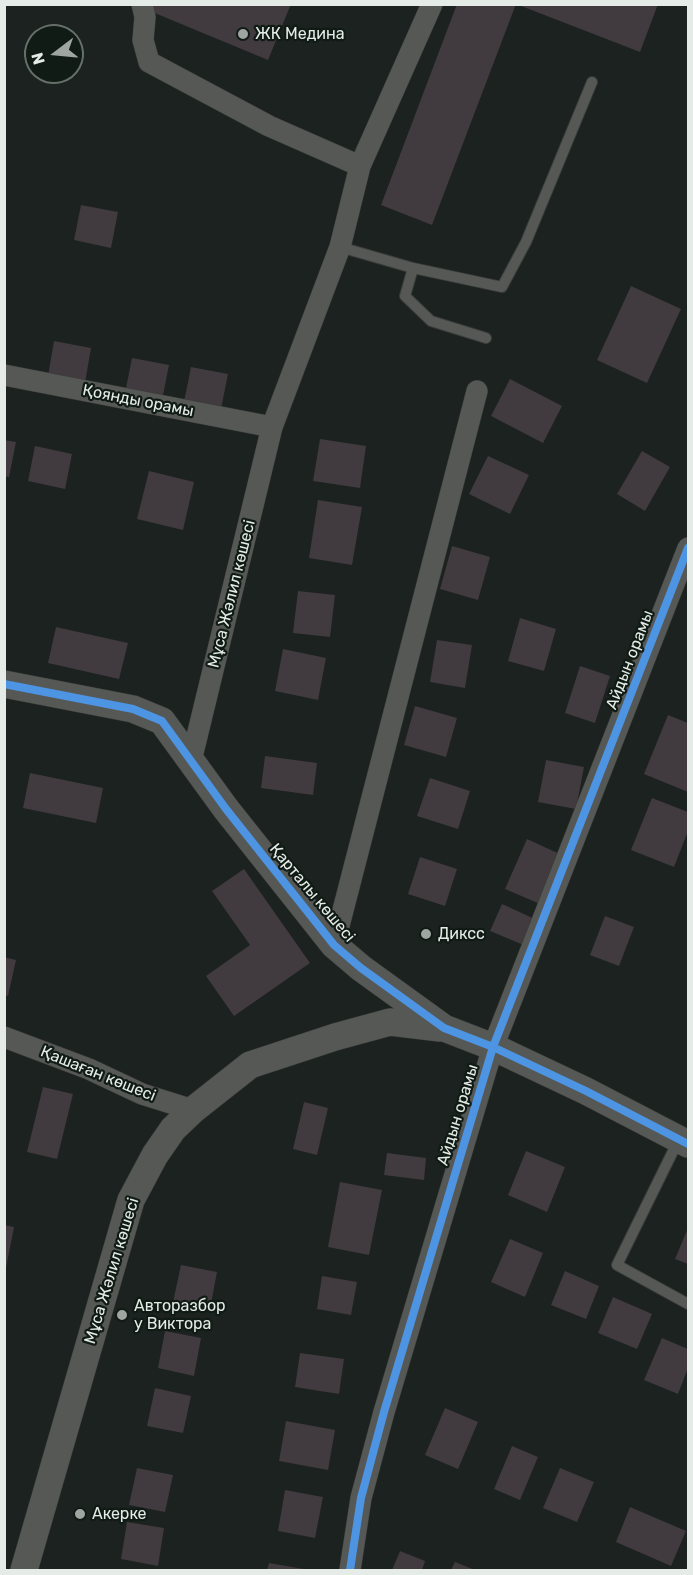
<!DOCTYPE html>
<html>
<head>
<meta charset="utf-8">
<style>
  body { margin:0 }
  #map { position:relative; width:693px; height:1575px; overflow:hidden; background:#1c221f; font-family:Rubik,sans-serif }
  canvas { display:block }
  .frame { position:absolute; inset:0; border:6px solid #e5ece7; pointer-events:none }
  .north { position:absolute; left:24px; top:24px; width:60px; height:60px; box-sizing:border-box; background:#111b15; border:2px solid #666f69; border-radius:50%; rotate:254deg; font-size:16px; font-weight:700; line-height:24px; text-align:center; color:#e5ece7 }
  .north::after { content:''; display:block; margin:auto; width:21px; height:27px; background:#9fa5a1; clip-path:polygon(50% 0,100% 100%,50% 72%,0 100%) }
</style>
</head>
<body>
<div id="map">
<canvas width="693" height="1575"></canvas>
<div class="frame"></div>
<div class="north">N</div>
</div>
<script>
const context = document.querySelector('canvas').getContext('2d');
context.lineJoin = 'round';
function paint(path, color) { context.fillStyle = color; context.fill(path, 'evenodd'); }
const toPath = rows => new Path2D(rows.map(r => 'M' + r).join(''));
function strokePath(path, color, width, dash) { context.strokeStyle = color; context.lineWidth = width; context.lineCap = dash ? 'butt' : 'round'; context.setLineDash(dash || []); context.stroke(path); }
function label(font, color, halo, rows, align = 'center') {
  context.font = font + ' Rubik,sans-serif'; context.lineWidth = 4.5; context.setLineDash([]); context.textBaseline = 'middle'; context.strokeStyle = halo; context.fillStyle = color; for (const [text, x, y, turn = 0] of rows) {
    context.save(); context.translate(x, y); context.rotate((+turn || 0) * Math.PI / 180); context.textAlign = isNaN(turn) ? turn : align; if (halo) context.strokeText(text, 0, 0); context.fillText(text, 0, 0); context.restore();
  }
}
paint(toPath([
  [147,4,291,4,268,60,145,9],
  [457,4,516,4,432,225,381,205],
  [516,4,658,4,640,52],
  [81,205,118,212,111,248,74,240],
  [631,286,681,309,647,383,597,360],
  [54,341,91,348,85,383,48,376],
  [132,358,169,365,162,400,125,393],
  [191,367,228,374,221,409,184,402],
  [510,379,562,406,543,443,491,416],
  [320,439,366,446,360,488,313,481],
  [4,440,16,442,9,477,4,476],
  [35,446,72,454,65,489,28,481],
  [642,451,670,467,645,511,617,494],
  [488,456,529,475,510,514,469,494],
  [149,471,194,482,183,530,137,519],
  [318,500,362,507,352,565,309,558],
  [452,546,490,557,478,600,440,589],
  [298,591,335,595,330,637,293,633],
  [520,618,556,629,544,671,508,661],
  [56,627,128,643,119,679,48,663],
  [437,640,472,645,465,688,430,682],
  [283,649,326,658,318,700,275,691],
  [580,666,610,676,595,723,565,713],
  [415,706,457,718,446,757,404,745],
  [668,715,688,723,688,792,644,774],
  [265,756,317,763,313,795,261,788],
  [546,760,584,767,576,809,538,802],
  [30,773,103,788,96,823,23,808],
  [430,778,470,791,458,829,417,816],
  [652,798,688,812,688,831,674,867,631,850],
  [527,839,562,855,540,904,505,889],
  [420,857,457,869,445,906,408,894],
  [244,869,310,963,234,1016,206,976,250,945,212,891],
  [502,904,537,920,526,946,490,931],
  [605,916,634,927,619,966,590,955],
  [4,957,16,960,8,996,4,995],
  [43,1087,73,1094,57,1159,27,1152],
  [304,1102,328,1108,317,1155,293,1149],
  [526,1151,565,1167,547,1212,508,1195],
  [387,1153,426,1158,424,1180,384,1175],
  [340,1182,382,1190,369,1255,328,1247],
  [4,1225,14,1227,6,1268,4,1268],
  [688,1228,688,1264,675,1259],
  [510,1239,543,1253,525,1297,491,1282],
  [181,1265,217,1272,210,1309,173,1302],
  [565,1271,599,1286,586,1319,551,1305],
  [322,1276,357,1282,351,1315,317,1309],
  [613,1297,652,1314,637,1349,598,1333],
  [165,1331,201,1338,194,1376,158,1368],
  [662,1338,688,1349,688,1368,678,1394,644,1380],
  [300,1353,344,1359,339,1394,295,1387],
  [155,1388,191,1396,183,1433,147,1426],
  [445,1408,478,1422,458,1469,425,1455],
  [286,1421,335,1430,328,1470,279,1461],
  [512,1446,538,1457,520,1500,494,1489],
  [137,1468,173,1475,165,1512,129,1505],
  [560,1468,594,1482,577,1522,543,1508],
  [285,1490,323,1497,315,1538,278,1531],
  [630,1507,686,1531,671,1566,616,1542],
  [127,1522,164,1528,158,1566,121,1559],
  [400,1551,425,1561,422,1570,392,1570],
  [455,1562,475,1570,451,1570],
  [269,1563,304,1569,304,1570,267,1570]
]), '#413a3e');
const service = toPath([
  [340,247,413,268,502,287,526,242,592,82],
  [413,268,405,296,431,321,486,338],
  [679,1139,617,1265,688,1304]
]);
const minor = toPath([
  [142,4,145,17,143,40,149,62,269,126,360,166],
  [4,375,272,427],
  [191,761,272,427,340,247,360,166,432,4],
  [334,945,477,391],
  [4,1037,89,1069,142,1094,193,1110],
  [350,1570,361,1498,384,1412,493,1047,688,548]
]);
const tertiary = toPath([
  [4,684,133,709,162,721,226,809,334,945,361,968,444,1028,493,1047,586,1091,688,1144],
  [24,1570,131,1200,155,1155,173,1129,193,1110,250,1065,335,1037,390,1022,440,1028]
]);
strokePath(service, '#393d3b', 12);
strokePath(minor, '#393d3b', 22);
strokePath(tertiary, '#393d3b', 28);
strokePath(service, '#565856', 10);
strokePath(minor, '#565856', 21);
strokePath(tertiary, '#565856', 27);
strokePath(toPath([
  [4,684,133,709,162,721,226,809,334,945,361,968,444,1028,493,1047,586,1091,688,1144],
  [350,1570,361,1498,384,1412,493,1047,688,548]
]), '#4d94e3', 8);
for (const [x, y, r, color] of [
  [243,34,6,"#9fa5a1"],
  [426,934,6,"#9fa5a1"],
  [122,1315,6,"#9fa5a1"],
  [80,1514,6,"#9fa5a1"]
]) { const dot = new Path2D(); dot.arc(x, y, r, 0, 2 * Math.PI); context.fillStyle = color; context.fill(dot); strokePath(dot, '#111b15', 2); }
label('16px', '#e5ece7', '#111b15', [
  ["ЖК Медина",255,34],
  ["Диксс",438,934],
  ["Авторазбор",134,1306],
  ["у Виктора",134,1324],
  ["Акерке",92,1514]
], 'left');
label('16px', '#e5ece7', '#111b15', [
  ["Қоянды орамы",138,401,11],
  ["Мұса Жәлил көшесі",232,594,-76],
  ["Айдын орамы",630,660,-69],
  ["Қарталы көшесі",312,893,50],
  ["Қашаған көшесі",98,1074,22],
  ["Айдын орамы",458,1115,-73],
  ["Мұса Жәлил көшесі",112,1271,-73]
]);
</script>
</body>
</html>
